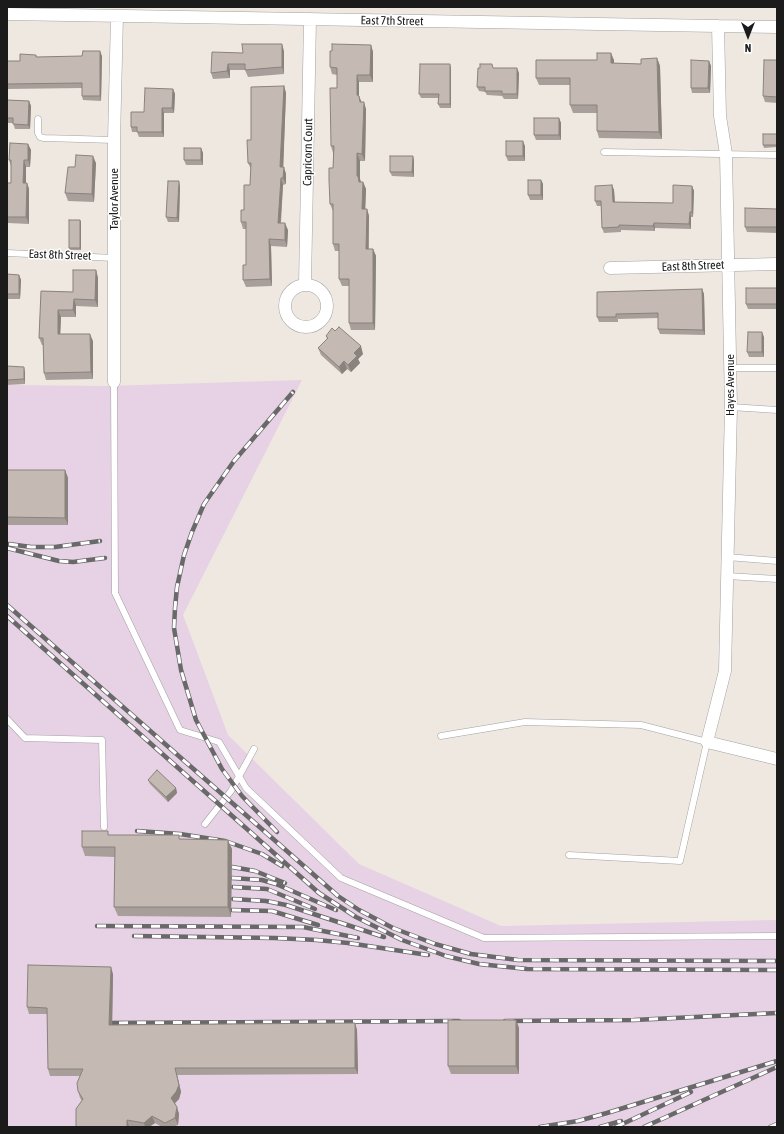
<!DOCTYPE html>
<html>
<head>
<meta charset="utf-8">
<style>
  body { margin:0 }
  #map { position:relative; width:784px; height:1134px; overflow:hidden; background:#eee8e0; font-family:"Asap Condensed",sans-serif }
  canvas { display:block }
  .frame { position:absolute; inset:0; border:8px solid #1b1b1b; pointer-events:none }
  .north { position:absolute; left:728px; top:16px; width:40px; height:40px; -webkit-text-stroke:3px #fff; paint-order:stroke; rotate:180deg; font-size:11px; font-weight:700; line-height:16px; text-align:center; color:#1b1b1b }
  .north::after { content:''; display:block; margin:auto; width:14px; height:18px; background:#1b1b1b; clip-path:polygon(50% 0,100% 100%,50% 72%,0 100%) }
</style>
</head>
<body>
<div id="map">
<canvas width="784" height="1134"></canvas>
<div class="frame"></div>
<div class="north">N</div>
</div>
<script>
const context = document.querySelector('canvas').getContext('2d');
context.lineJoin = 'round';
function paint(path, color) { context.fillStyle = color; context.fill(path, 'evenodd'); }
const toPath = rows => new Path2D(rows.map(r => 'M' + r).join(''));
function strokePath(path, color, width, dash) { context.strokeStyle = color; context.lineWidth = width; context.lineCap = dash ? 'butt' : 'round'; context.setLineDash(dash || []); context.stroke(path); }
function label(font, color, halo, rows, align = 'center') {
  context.font = font + ' "Asap Condensed",sans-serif'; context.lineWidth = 3; context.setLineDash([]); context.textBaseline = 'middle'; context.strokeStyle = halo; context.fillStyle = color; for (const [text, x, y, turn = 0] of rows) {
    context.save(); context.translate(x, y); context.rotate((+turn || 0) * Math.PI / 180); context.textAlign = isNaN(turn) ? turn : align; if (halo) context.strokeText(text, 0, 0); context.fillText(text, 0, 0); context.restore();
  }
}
paint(toPath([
  [302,380,183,615,228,735,359,864,501,926,777,920,777,1127,7,1127,7,385,106,386]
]), '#e7d1e5');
const service = toPath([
  [38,119,38,133,40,137,44,138,114,140],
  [604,152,777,155],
  [7,253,114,258],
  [730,368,777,368],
  [114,382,115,593,180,730,219,742,246,788,341,878,484,938,777,936],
  [731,407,777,410],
  [727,557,777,561],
  [727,576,777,579],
  [7,719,25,738,102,740,104,827],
  [441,736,525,722,641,725,707,742,680,861,569,855],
  [205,824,231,791,254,749]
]);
const minor = toPath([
  [7,14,777,27],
  [718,26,720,116,726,154,731,407,725,671,707,742,777,759],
  [610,268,777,264],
  [305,284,310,19],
  '285 306a21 21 0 1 1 42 0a21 21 0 1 1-42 0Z',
  [114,382,114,140,117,16]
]);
strokePath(service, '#a2a2a2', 7);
strokePath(minor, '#a2a2a2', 13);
strokePath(service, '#fff', 6);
strokePath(minor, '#fff', 12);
const rail = toPath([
  [9,544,31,547,55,547,100,541],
  [7,548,59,561,73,562,105,558],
  [7,605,338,896,359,910,393,928,435,944,471,954,518,960,777,961],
  [7,616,319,893,356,917,402,940,446,956,479,964,527,969,777,970],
  [137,831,180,834,225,841,262,854,282,866],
  [277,832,242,796,222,769,196,720,181,670,174,628,175,608,177,587,184,555,192,532,204,504,234,461,293,392],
  [232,867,255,871,285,883],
  [232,878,262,880,276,884,336,910],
  [233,887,267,889,315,909],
  [233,899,266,901,286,905,384,937],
  [232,910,272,911,318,925],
  [97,926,303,927,358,938],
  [134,936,275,938,317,940,348,943,428,955],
  [505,1021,634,1020,777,1013],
  [101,1023,459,1021],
  [540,1127,578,1121,607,1113,777,1061],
  [600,1127,621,1121],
  [616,1127,691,1092],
  [644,1127,777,1067],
  [770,1127,777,1124]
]);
strokePath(rail, '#696969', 4.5);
strokePath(rail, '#fff', 3, [9]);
paint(toPath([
  [371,45,373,52,373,82,359,82,359,96,361,102,366,109,365,161,360,161,360,179,361,182,363,182,366,189,365,209,367,209,369,216,369,249,373,249,376,256,375,330,351,330,349,323,349,286,342,286,339,279,339,251,335,251,333,244,333,211,330,204,333,168,333,153,331,146,337,88,337,75,332,74,330,67],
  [284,51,284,74,248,77,245,70,230,70,230,78,213,79,211,73,243,53],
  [36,55,37,57,102,56,101,101,83,100,82,96,82,88,7,89,7,61,20,61],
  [657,58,660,66,662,139,599,138,597,131,597,113,573,113,570,105,570,85,539,85,536,78,614,60,614,63,641,64],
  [777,60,777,103,765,102,763,96],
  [709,61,711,66,710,93,692,93,691,88],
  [451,68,451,108,440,108,438,104,438,98,421,98,419,94],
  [494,68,519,73,518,99,504,99,502,96,487,95,485,92,479,91,477,87],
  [284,86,286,93,283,167,286,174,286,184,283,185,281,223,288,230,287,247,271,246,272,286,246,287,243,280,246,265,246,229,243,229,241,222,250,185,251,169,248,163,251,140],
  [173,89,175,94,174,113,164,113,164,137,139,137,137,132,132,132,131,127,144,112],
  [7,100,29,101,31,106,30,129,15,129,13,123,7,123],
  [559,118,561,123,561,140,536,140,534,135],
  [777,134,777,147,764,148,763,145],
  [28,144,31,150,30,167,26,167,26,183,27,183,29,189,29,224,8,223,7,221,7,183,11,183,11,166,9,160],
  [525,146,525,161,508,161,506,156],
  [201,148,203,153,203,165,186,165,184,160],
  [413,156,414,161,414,177,392,176,390,172],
  [96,163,94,202,68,201,65,193,75,167],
  [541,180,543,184,543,200,530,200,528,195],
  [612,185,614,190,615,202,673,203,692,186,694,191,693,217,691,217,691,229,655,228,655,231,621,230,621,232,604,233,602,228,601,206,597,206,595,201],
  [180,186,179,222,168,222,166,217],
  [777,209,777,233,747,232,745,227],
  [80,220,81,222,81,250,70,250,69,248],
  [96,270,98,278,98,307,76,306,76,317,61,317,60,334,93,341,93,379,46,380,44,373,43,345,42,345,39,338,41,291,73,292],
  [7,274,19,275,21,280,20,299,7,299],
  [777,288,777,309,748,309,746,304],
  [702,289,704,294,705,335,660,334,658,329,658,318,618,319,618,322,599,322,597,317],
  [326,336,363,354,358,359,360,363,351,372,347,369,342,374,321,355,318,348,327,339],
  [764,337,764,357,749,357,747,352],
  [7,366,25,372,25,384,7,385],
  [7,470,65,470,68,478,68,525,7,525],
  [148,780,176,788,177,793,168,802,150,784],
  [110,835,180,839,232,849,231,917,118,916,114,907,115,857,85,856,82,847],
  [113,974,112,1025,355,1023,357,1030,358,1074,177,1075,181,1092,179,1099,175,1103,179,1114,178,1125,173,1127,162,1127,155,1123,149,1127,133,1127,129,1126,82,1101,80,1098,78,1091,80,1076,50,1076,48,1069,47,1014,29,1014,27,1007],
  [516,1020,519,1028,519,1074,451,1074,448,1066]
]), '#a99f9a');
paint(toPath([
  [282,44,284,51,284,74,282,67],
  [371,45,373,52,373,82,370,75],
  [100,51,102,56,101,101,100,96],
  [611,53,614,60,614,70,611,63],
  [657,58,660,66,662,139,659,132],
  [709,61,711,66,710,93,708,88],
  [228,64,230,70,230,78,227,71],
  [450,64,451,68,451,108,450,104],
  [517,68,519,73,518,99,517,94],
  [357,75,359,82,359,96,362,103,362,109,357,95],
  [284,86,286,93,283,174,280,167],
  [173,89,175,94,174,113,172,108],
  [29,101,31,106,30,129,28,125],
  [364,102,366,109,365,161,362,154],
  [162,108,164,113,164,137,162,132],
  [559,118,561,123,561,140,559,135],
  [523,141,525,146,525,161,523,156],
  [28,144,31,150,30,167,28,160],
  [201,148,203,153,203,165,201,160],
  [357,153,360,161,360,179,361,183,361,189,357,176],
  [93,156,96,163,94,202,92,194],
  [413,156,414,161,414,177,412,172],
  [24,160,26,167,26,189,23,183],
  [284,167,286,174,286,184,283,178],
  [281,178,283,185,280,230,278,223],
  [541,180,543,184,543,200,541,195],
  [179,181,180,186,179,222,177,218],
  [363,182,366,189,365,216,362,209],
  [27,183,29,189,29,224,26,217],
  [612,185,614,190,615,207,613,202],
  [692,186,694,191,693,217,692,212],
  [367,209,369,216,368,256,366,249],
  [690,212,691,217,691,229,689,224],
  [80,220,81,222,81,250,80,248],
  [285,223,288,230,287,247,285,240],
  [654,223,655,228,655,231,653,226],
  [269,239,271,246,272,286,270,279],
  [373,249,376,256,375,330,373,323],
  [96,270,98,278,98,307,95,300],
  [19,275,21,280,20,299,19,294],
  [702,289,704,294,705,335,703,330],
  [74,299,76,306,76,317,73,310],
  [58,310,61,317,60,341,58,334],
  [762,332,764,337,764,357,762,352],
  [90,334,93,341,93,379,91,372],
  [361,346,363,354,358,359,360,363,351,372,348,365,354,353],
  [344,361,347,369,342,374,339,367],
  [24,367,25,372,25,384,24,379],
  [65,470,68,478,68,525,65,518],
  [176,788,177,793,168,802,166,797],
  [228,840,232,849,231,917,228,907],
  [111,967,113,974,112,1031,109,1025],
  [516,1020,519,1028,519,1074,516,1066],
  [355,1023,357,1030,358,1074,355,1068],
  [175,1068,177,1075,181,1092,179,1099,174,1104,171,1098],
  [177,1107,179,1114,178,1125,175,1118],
  [152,1116,155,1123,149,1127,145,1127,144,1123],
  [127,1120,129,1126,129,1127,127,1127]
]), '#8a827d');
const building = toPath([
  [242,44,282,44,282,67,245,70,245,64,228,64,227,71,211,73,212,52,243,53,242,44],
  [332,44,371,45,370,75,357,75,357,95,359,96,360,102,364,102,362,154,357,153,357,176,358,176,359,182,363,182,362,209,367,209,366,249,373,249,373,323,349,323,349,279,339,279,339,244,333,244,333,204,330,204,329,180,329,168,333,168,334,146,331,146,330,88,337,88,337,68,330,67,330,51,332,51,332,44],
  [83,51,100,51,100,96,82,96,82,83,7,84,7,61,20,61,20,54,36,55,36,57,82,56,83,51],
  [597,53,611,53,611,63,641,64,641,59,657,58,659,132,597,131,597,105,570,105,570,78,536,78,536,60,597,60,597,53],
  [691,60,709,61,708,88,691,88,691,60],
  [764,60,777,60,777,97,763,96,764,60],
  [420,64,450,64,450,104,438,104,439,94,419,94,420,64],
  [480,64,492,64,493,68,517,68,517,94,502,94,502,91,485,91,485,87,477,87,478,68,480,68,480,64],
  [284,86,280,167,284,167,283,178,281,178,278,223,285,223,285,240,269,239,270,279,243,280,243,265,246,265,246,222,241,222,241,210,244,210,244,185,250,185,251,163,248,163,247,140,251,140,251,87,284,86],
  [145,88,173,89,172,108,162,108,162,132,137,132,137,127,131,127,131,112,144,112,145,88],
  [7,100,29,101,28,125,13,124,13,118,7,118,7,100],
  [534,118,559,118,559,135,534,135,534,118],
  [763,134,777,134,777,145,763,145,763,134],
  [506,141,523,141,523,156,506,156,506,141],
  [10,143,28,144,28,160,24,160,23,183,27,183,26,217,7,217,7,183,11,183,11,160,9,160,10,143],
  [184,148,201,148,201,160,184,160,184,148],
  [76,155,93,156,92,194,65,193,68,167,75,167,76,155],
  [390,156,413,156,412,172,390,172,390,156],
  [528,180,541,180,541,195,528,195,528,180],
  [168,181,179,181,177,218,166,217,168,181],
  [612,185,613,202,673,203,673,185,692,186,692,212,690,212,689,224,654,223,653,226,619,225,619,227,602,228,601,201,595,201,595,186,612,185],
  [745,208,777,209,777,227,745,227,745,208],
  [69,220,80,220,80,248,69,248,69,220],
  [73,270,96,270,95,300,74,299,73,310,58,310,58,334,90,334,91,372,44,373,43,338,39,338,41,291,73,292,73,270],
  [7,274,19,275,19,294,7,294,7,274],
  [746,288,777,288,777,304,746,304,746,288],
  [702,289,703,330,658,329,658,313,616,314,616,317,597,317,597,292,702,289],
  [339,327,361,346,354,353,357,356,348,365,344,361,339,367,318,348,328,338,326,336,332,328,335,331,339,327],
  [748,332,762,332,762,352,747,352,748,332],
  [7,366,24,367,24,379,7,380,7,366],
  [7,470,65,470,65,518,7,517,7,470],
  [157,770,176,788,166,797,148,780,157,770],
  [82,831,108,831,108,835,179,835,179,839,228,840,228,907,114,907,115,847,82,847,82,831],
  [28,965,111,967,109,1025,355,1023,355,1068,175,1068,179,1085,176,1092,171,1098,177,1107,175,1118,165,1123,152,1116,144,1123,127,1120,127,1127,76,1127,76,1109,83,1099,78,1091,77,1083,83,1069,48,1069,47,1008,27,1007,28,965],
  [448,1020,516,1020,516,1066,448,1066,448,1020]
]);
paint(building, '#c5b9b3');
strokePath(building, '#8a827d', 1);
label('12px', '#1b1b1b', '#fff', [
  ["East 7th Street",392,21,1],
  ["Capricorn Court",308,152,-89],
  ["Taylor Avenue",114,199,-90],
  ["East 8th Street",60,255,2],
  ["East 8th Street",693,266,-2],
  ["Hayes Avenue",730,385,-90]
]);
</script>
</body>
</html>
